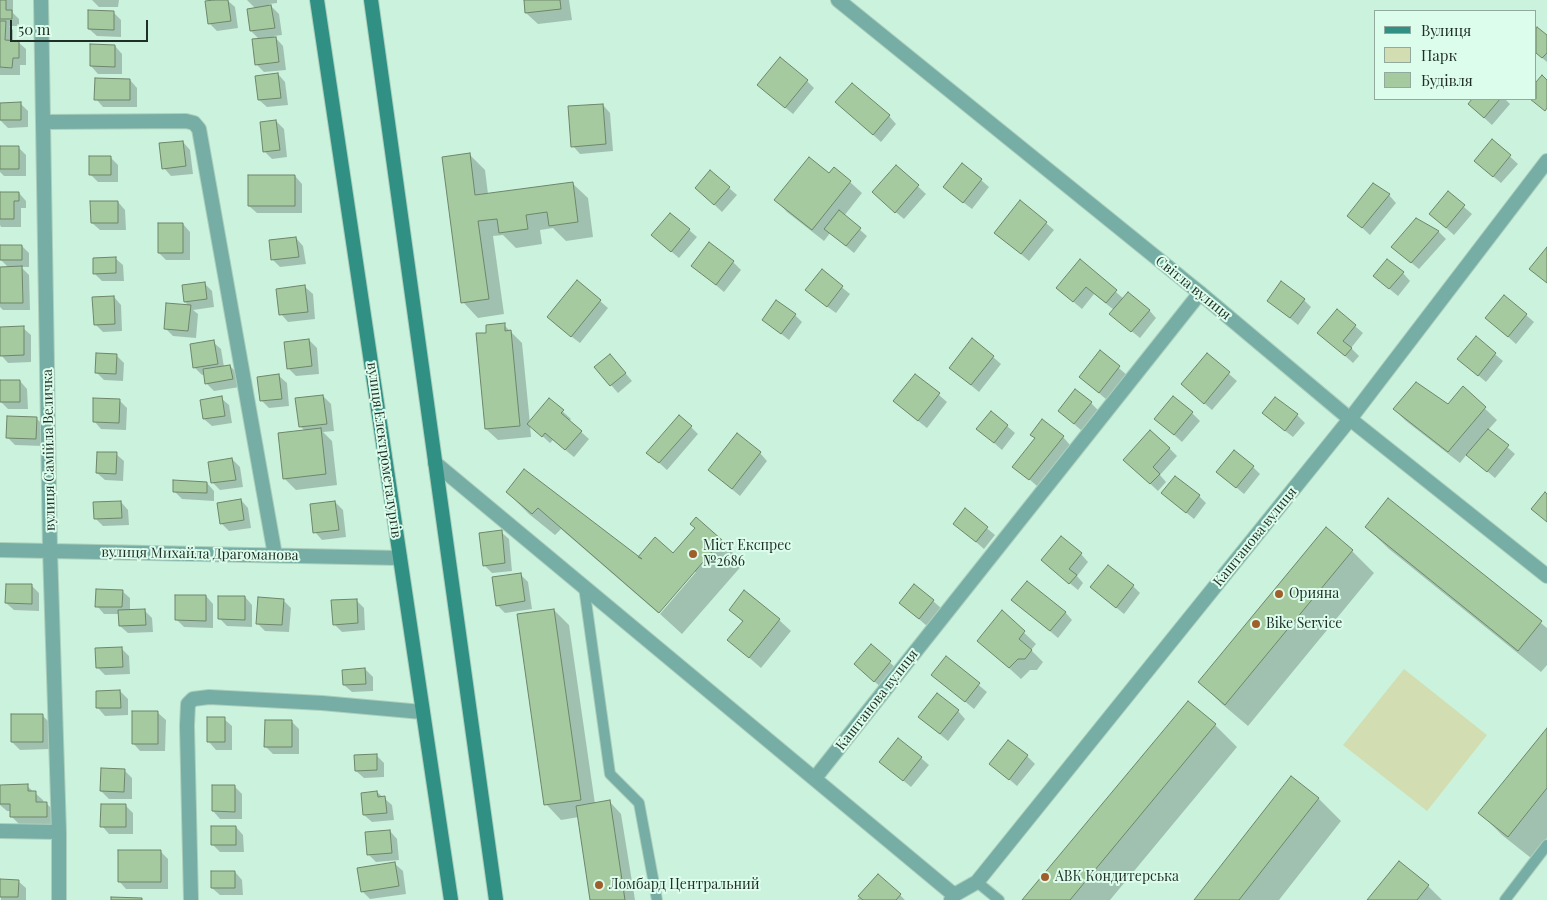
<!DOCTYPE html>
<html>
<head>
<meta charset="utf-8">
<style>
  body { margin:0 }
  #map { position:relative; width:1547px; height:900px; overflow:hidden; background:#caf2dd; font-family:"Playfair Display",serif }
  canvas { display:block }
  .legend { position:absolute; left:1374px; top:10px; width:162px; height:90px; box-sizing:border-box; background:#ddfdec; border:1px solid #91aa9d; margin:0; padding:6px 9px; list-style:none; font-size:15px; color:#1f2e26 }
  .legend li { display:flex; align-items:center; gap:10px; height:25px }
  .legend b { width:25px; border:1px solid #91aa9d }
  .scale { position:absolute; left:10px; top:20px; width:138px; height:22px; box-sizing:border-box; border:2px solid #1f2e26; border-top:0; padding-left:6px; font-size:15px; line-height:18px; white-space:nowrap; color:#1f2e26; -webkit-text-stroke:4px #ddfdec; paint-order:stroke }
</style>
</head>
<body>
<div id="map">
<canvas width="1547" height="900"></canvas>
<ul class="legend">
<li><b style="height:6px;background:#309084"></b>Вулиця</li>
<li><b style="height:14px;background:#d2deb2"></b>Парк</li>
<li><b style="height:14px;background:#a5ca9f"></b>Будівля</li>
</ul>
<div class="scale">50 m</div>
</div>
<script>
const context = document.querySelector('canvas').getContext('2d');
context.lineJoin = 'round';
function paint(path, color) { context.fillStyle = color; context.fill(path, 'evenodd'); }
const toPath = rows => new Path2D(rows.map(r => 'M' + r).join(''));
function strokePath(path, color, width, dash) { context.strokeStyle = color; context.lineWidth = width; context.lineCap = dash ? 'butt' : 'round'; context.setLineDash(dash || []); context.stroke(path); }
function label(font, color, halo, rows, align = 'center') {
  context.font = font + ' "Playfair Display",serif'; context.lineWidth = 4; context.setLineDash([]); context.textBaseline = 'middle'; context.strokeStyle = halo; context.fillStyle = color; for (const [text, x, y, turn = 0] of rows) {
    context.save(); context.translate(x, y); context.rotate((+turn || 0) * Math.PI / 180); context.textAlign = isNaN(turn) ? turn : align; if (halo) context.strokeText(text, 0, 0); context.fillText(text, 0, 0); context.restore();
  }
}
paint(toPath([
  [1404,669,1487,735,1427,811,1343,745]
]), '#d2deb2');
paint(toPath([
  [0,0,13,0,13,13,19,19,19,26,9,26,13,30,13,42,18,42,26,49,26,65,20,65,20,75,0,75],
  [92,0,119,0,118,7,99,7],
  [224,0,227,0,235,7,238,28,217,31,209,23],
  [247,0,277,0,277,3,269,4,279,14,282,35,274,36,283,46,286,70,264,72,256,64,260,40,251,31,256,9],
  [525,0,569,0,572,20,538,24,526,13],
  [113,12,121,20,121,37,97,36,89,29],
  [1538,29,1547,37,1547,62,1536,53,1536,31],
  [115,46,122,54,122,74,98,74,91,66],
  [278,74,285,82,288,105,267,107,259,100],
  [130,80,137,88,137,107,103,107,96,99],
  [807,81,814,88,793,114,766,92],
  [1474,99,1505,99,1510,104,1492,125,1469,104],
  [0,104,21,104,28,111,28,127,8,128,0,120],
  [603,105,610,113,613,151,580,154,573,146],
  [844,109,889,116,896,124,881,142],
  [276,121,284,129,287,157,272,159,264,151],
  [1493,141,1518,164,1501,183,1483,168],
  [183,142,190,150,193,174,171,176,164,168],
  [0,147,18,147,26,155,26,176,4,176,0,172],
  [469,154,485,170,488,194,572,183,588,198,593,237,566,241,553,228,540,230,542,244,516,248,503,235,493,236,504,314,478,318,463,302],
  [110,157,118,165,118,182,98,182,90,174],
  [896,166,926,194,904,219,881,200],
  [829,175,850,182,862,193,844,216,867,236,854,253,830,233,824,241,787,212,776,200],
  [295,176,302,184,302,213,257,213,249,206],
  [981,180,989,187,972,209,952,194],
  [729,188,737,195,722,212,704,195],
  [0,193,19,193,26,201,26,208,21,208,21,227,1,227,0,225],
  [1448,193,1472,214,1454,235,1430,214],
  [1389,195,1396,203,1370,235,1357,223],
  [118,202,125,210,126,230,100,230,92,223],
  [1416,220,1439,232,1446,239,1419,269,1392,247],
  [1046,223,1054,230,1029,261,996,233],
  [183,224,190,232,190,260,166,260,159,253],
  [689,230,697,237,679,258,661,243],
  [296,238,303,246,306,264,280,267,272,259],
  [0,246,22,246,29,253,29,267,21,267,29,275,30,310,3,310,0,307,0,268,9,268,0,259],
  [115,258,123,265,124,281,102,281,95,274],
  [1080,261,1124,299,1149,310,1156,318,1140,338,1119,321,1114,310,1094,294,1082,309,1065,295],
  [733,262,741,270,724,292,692,265],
  [822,271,850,294,836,313,814,297],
  [1403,273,1410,281,1398,296,1382,283],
  [204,283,212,291,214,307,193,310,198,314,196,338,173,336,165,328,190,307,185,302,183,286],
  [305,287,313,294,315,319,288,322,281,314],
  [114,297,121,305,122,331,103,332,95,324],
  [1268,300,1304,300,1311,307,1298,325],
  [600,301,608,308,580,343,556,325],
  [795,315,802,322,789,340,763,320],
  [1526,315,1534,322,1516,344,1487,318],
  [504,325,522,343,530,424,550,400,571,419,569,421,589,439,574,457,553,440,550,443,530,425,531,437,498,440,486,429,488,334],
  [1355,326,1363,333,1351,348,1359,356,1353,363,1319,333],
  [23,328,31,335,31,362,8,363,1,355],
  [1476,338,1503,361,1486,382,1459,359],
  [309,340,317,348,319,374,296,376,288,368],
  [213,342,221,349,224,367,230,366,238,374,240,387,214,391,206,383,205,374,202,375,194,367],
  [1100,352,1127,375,1107,400,1080,377],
  [116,355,124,363,123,381,104,380,96,372],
  [610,355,632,381,618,393,611,385],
  [1207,355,1237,381,1212,410,1182,384],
  [993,357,1001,364,979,392,950,368],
  [916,375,947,402,927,428,903,409],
  [279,376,287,383,289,406,269,408,261,400],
  [0,381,20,381,27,389,28,409,8,409,0,401],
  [1463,388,1497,420,1488,430,1515,454,1495,478,1467,454,1460,463,1406,421,1394,409,1448,406],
  [323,396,331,404,334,431,323,432,332,441,337,485,296,490,284,478,305,431,300,426],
  [221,398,229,405,232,423,212,426,204,419],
  [119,400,127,408,126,430,101,429,94,421],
  [1091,403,1098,410,1082,431,1059,411],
  [1192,413,1200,421,1182,442,1156,419],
  [1297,415,1305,423,1293,437,1271,420],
  [36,418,44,426,43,446,15,445,7,437],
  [1007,426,1015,433,1002,450,978,429],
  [691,427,698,434,667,470,656,460],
  [1063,437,1070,445,1037,486,1014,466,1036,439],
  [1169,448,1177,456,1160,475,1166,482,1158,491,1132,467],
  [760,453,767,461,740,496,709,470],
  [116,454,124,461,123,481,105,480,97,473],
  [232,459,240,467,243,487,220,490,213,483],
  [1253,467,1260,474,1244,494,1218,472],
  [207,483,214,491,214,501,182,499,174,491],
  [507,492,638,559,674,554,696,528,696,519,744,563,682,634,660,614,696,572,693,572,658,613,561,529,555,535,529,514],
  [1162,493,1199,496,1206,503,1194,519],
  [241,500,248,508,251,528,229,531,221,523],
  [1389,500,1547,628,1547,665,1541,672,1389,549,1366,527],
  [121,502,128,510,129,525,103,526,95,518],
  [335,502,343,510,346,537,322,540,315,532],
  [965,510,995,535,984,549,955,524],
  [501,532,509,539,512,571,492,573,484,565],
  [1352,551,1374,573,1248,726,1222,704,1200,682],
  [1081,554,1088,562,1077,576,1083,583,1078,590,1050,567],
  [520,574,528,582,532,609,505,613,497,605],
  [32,586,39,593,39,611,14,610,6,603],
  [1133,586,1140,593,1124,614,1091,587],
  [122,591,130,598,130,611,144,610,152,618,153,632,128,633,120,626,120,614,104,614,97,606],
  [206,596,213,604,213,628,184,627,176,619],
  [245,597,252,605,252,627,227,626,219,618],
  [283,600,291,608,289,632,265,631,257,623],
  [356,600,364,608,365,630,342,632,334,624],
  [1013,600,1065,612,1072,620,1058,638],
  [933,601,941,608,927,626,900,603],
  [554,610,569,625,595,804,610,802,621,814,635,900,592,900,579,817,561,820,546,804],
  [731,610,779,620,791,631,761,668,729,640,743,622],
  [1002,612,1036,644,1031,650,1043,662,1037,670,1030,670,1021,679,979,641],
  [871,645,898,670,882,688,863,672],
  [122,649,129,656,130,674,105,675,97,667],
  [946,658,987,692,974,709,933,675],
  [365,669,373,677,373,691,352,692,344,685],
  [120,691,128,699,128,715,105,716,98,708],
  [958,711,965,719,948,741,919,717],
  [158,713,166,720,165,751,140,751,133,743],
  [42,715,50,723,50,749,20,750,12,742],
  [224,719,232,726,232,750,216,750,209,742],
  [291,721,299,729,299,754,273,754,266,747],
  [1215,725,1237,747,1110,900,1024,900],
  [1547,730,1547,838,1531,858,1502,835,1480,813],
  [376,755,384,763,384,777,364,778,356,771],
  [1027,756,1035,764,1017,786,991,764],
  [921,758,929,765,911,787,881,762],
  [124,770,132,778,132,799,109,799,101,791],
  [0,786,27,786,43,800,44,803,46,803,54,811,54,824,19,824,11,816,11,811,7,811,0,805],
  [234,786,242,794,242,819,220,819,213,811],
  [377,792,392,805,394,820,372,822,364,815],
  [1319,799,1341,821,1279,900,1196,900],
  [126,806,133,813,133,834,109,834,102,826],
  [236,827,243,835,244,852,220,852,212,844],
  [390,831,397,839,399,860,376,862,368,854],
  [160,851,168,859,168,889,126,889,119,881],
  [1399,862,1428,886,1442,900,1369,900],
  [395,864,403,871,406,894,370,899,362,891],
  [235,872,242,880,243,895,220,895,212,888],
  [878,876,900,895,905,900,857,900],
  [0,880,18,881,26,888,26,900,1,900]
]), '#0003');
const building = toPath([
  [0,0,6,0,6,10,12,10,12,19,0,19,0,0],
  [214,0,228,0,231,21,208,24,205,1,214,0],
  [524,0,560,0,561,9,525,13,524,0],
  [271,5,275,28,250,31,247,9,271,5],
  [88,10,114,11,114,30,88,29,88,10],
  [0,21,6,21,5,40,19,41,19,58,13,58,12,68,0,67,0,21],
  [1537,27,1547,35,1547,53,1542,58,1536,53,1536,29,1537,27],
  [276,37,279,62,255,65,252,39,276,37],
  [90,44,115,45,115,67,90,66,90,44],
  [780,57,808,80,785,108,757,85,780,57],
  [278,73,281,98,258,100,255,76,278,73],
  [1542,75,1547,80,1547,108,1545,111,1530,99,1536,99,1536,82,1542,75],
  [95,78,130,79,130,100,94,100,95,78],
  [852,83,890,115,873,135,835,102,852,83],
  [1472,99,1500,99,1484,118,1468,104,1472,99],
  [21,102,21,120,0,120,0,103,21,102],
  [603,104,606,144,571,147,568,106,603,104],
  [276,120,280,150,263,152,260,122,276,120],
  [1492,139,1511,155,1493,177,1474,161,1492,139],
  [183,141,186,166,162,169,159,143,183,141],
  [0,146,19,146,19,169,0,169,0,146],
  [470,153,475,195,573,182,578,222,549,226,547,212,526,215,528,229,499,233,497,219,478,221,489,299,461,303,442,157,470,153],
  [89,156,111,156,111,175,89,175,89,156],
  [809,157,829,173,834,167,851,181,812,230,774,200,809,157],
  [962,163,982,179,963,203,943,187,962,163],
  [896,165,919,185,895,213,872,192,896,165],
  [710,170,730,187,714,205,695,188,710,170],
  [248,175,295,175,295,206,248,206,248,175],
  [1373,183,1390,194,1362,228,1347,216,1373,183],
  [1448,191,1465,205,1446,228,1429,214,1448,191],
  [0,192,19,192,19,201,14,201,14,219,0,219,0,192],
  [1020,200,1047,222,1021,254,994,233,1020,200],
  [90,201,118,201,118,223,91,223,90,201],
  [839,210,861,228,846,246,824,229,839,210],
  [670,213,690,229,671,252,651,235,670,213],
  [1416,218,1439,231,1411,263,1391,247,1416,218],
  [158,223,183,223,183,253,158,253,158,223],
  [296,237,299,257,271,260,269,240,296,237],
  [709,242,734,261,716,285,691,266,709,242],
  [0,245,22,245,22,260,0,260,0,245],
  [1547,247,1547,283,1529,269,1547,247],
  [116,257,116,273,93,274,93,258,116,257],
  [1080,259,1117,290,1106,303,1086,287,1073,302,1056,288,1080,259],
  [1387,259,1404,272,1389,289,1373,276,1387,259],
  [22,266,23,303,0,303,0,267,22,266],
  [822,269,843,286,827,307,805,290,822,269],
  [577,280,601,300,571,337,547,317,577,280],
  [1281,281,1305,299,1290,318,1267,301,1281,281],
  [205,282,207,299,184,302,182,285,205,282],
  [305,285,308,312,279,315,276,289,305,285],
  [1128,292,1150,310,1131,332,1109,314,1128,292],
  [1504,295,1527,314,1508,337,1485,318,1504,295],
  [114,296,115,324,94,325,92,297,114,296],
  [776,300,796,314,781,334,762,320,776,300],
  [166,303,191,305,188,331,164,329,166,303],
  [1337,309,1356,325,1343,341,1352,348,1345,356,1317,333,1337,309],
  [505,323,505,331,511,330,520,426,485,429,476,333,486,333,486,325,505,323],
  [24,326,24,355,0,356,0,327,24,326],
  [1476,336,1496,353,1478,376,1457,359,1476,336],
  [972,338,994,356,971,385,949,368,972,338],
  [309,339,312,366,287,369,284,342,309,339],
  [214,340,218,364,193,368,190,344,214,340],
  [1100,350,1120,366,1099,393,1079,377,1100,350],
  [96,353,117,354,116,374,95,373,96,353],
  [1207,353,1230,372,1204,404,1181,384,1207,353],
  [610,354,626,373,610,386,594,367,610,354],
  [230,365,233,379,205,384,203,369,230,365],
  [279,374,282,399,260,401,257,377,279,374],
  [915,374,940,393,918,421,893,401,915,374],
  [0,380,20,380,20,402,0,402,0,380],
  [1416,382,1448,404,1463,386,1486,407,1448,452,1393,409,1416,382],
  [1075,389,1092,402,1074,424,1058,411,1075,389],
  [323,395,327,424,299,427,295,398,323,395],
  [222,396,225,416,203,419,200,400,222,396],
  [1173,396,1193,412,1174,435,1154,419,1173,396],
  [1275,397,1298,414,1285,431,1262,413,1275,397],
  [93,398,120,399,119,423,93,422,93,398],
  [549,398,564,410,561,413,582,431,565,450,545,433,542,437,527,424,549,398],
  [991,411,1008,425,994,443,976,429,991,411],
  [679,415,692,426,659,463,646,453,679,415],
  [7,416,37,417,36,439,6,438,7,416],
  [1042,419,1064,436,1029,480,1012,467,1035,438,1030,435,1042,419],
  [321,428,326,474,283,479,278,433,321,428],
  [1488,429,1509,445,1487,472,1466,455,1488,429],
  [1150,430,1170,448,1153,467,1160,474,1150,484,1123,460,1150,430],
  [737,433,761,452,732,489,708,470,737,433],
  [1234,450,1254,466,1236,488,1216,472,1234,450],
  [97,452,117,452,116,474,96,473,97,452],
  [232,458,236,480,211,483,208,462,232,458],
  [524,469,642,559,638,557,655,537,673,553,695,528,690,524,696,517,722,540,659,613,538,508,532,514,506,492,524,469],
  [1175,476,1200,495,1186,513,1161,493,1175,476],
  [173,480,207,482,207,493,173,492,173,480],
  [1545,492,1547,494,1547,522,1531,509,1545,492],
  [1388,498,1542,621,1518,651,1365,527,1388,498],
  [241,499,244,520,220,524,217,503,241,499],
  [121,501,122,518,94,519,93,502,121,501],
  [335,501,339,530,313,533,310,504,335,501],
  [965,508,988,527,976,542,953,524,965,508],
  [1326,527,1353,550,1225,705,1198,682,1326,527],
  [502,530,505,563,483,566,479,533,502,530],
  [1061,536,1082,553,1069,569,1077,575,1069,584,1041,560,1061,536],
  [1108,565,1134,585,1116,608,1090,587,1108,565],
  [521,573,525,601,496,606,492,577,521,573],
  [1027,581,1066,612,1050,631,1011,600,1027,581],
  [6,584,32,584,32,604,5,603,6,584],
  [914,584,934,600,919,619,899,603,914,584],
  [96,589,123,590,122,607,95,607,96,589],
  [744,590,780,619,749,658,727,640,743,621,729,610,744,590],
  [175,595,206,595,206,621,175,620,175,595],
  [218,596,245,596,245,620,218,619,218,596],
  [258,597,284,599,282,625,256,624,258,597],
  [357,599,358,623,333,625,331,600,357,599],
  [145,609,146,625,119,626,118,610,145,609],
  [554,609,581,800,544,805,517,614,554,609],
  [1002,610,1025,631,1019,639,1032,650,1025,659,1018,659,1009,668,977,641,1002,610],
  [871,644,891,661,874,682,854,664,871,644],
  [122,647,123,667,96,668,95,648,122,647],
  [946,656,980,683,965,702,931,675,946,656],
  [365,668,366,684,343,685,342,670,365,668],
  [120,690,121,708,96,708,96,691,120,690],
  [937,693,959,710,940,734,918,717,937,693],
  [1188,701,1216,724,1070,900,1022,900,1188,701],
  [132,711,158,711,158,744,132,744,132,711],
  [11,714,43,714,43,742,11,742,11,714],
  [207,717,225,717,225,742,207,742,207,717],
  [265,720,292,720,292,747,264,747,265,720],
  [1547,728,1547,788,1508,837,1478,813,1547,728],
  [898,738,922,757,903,781,879,762,898,738],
  [1008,740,1028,755,1009,780,989,764,1008,740],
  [377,754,377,770,355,771,354,755,377,754],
  [101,768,125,769,124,792,100,791,101,768],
  [1291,776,1319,798,1239,900,1194,900,1291,776],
  [28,784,28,791,36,791,36,802,47,802,47,817,10,817,10,804,0,804,0,785,28,784],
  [212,785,235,785,235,812,212,811,212,785],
  [377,791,378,797,385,796,387,813,363,815,361,793,377,791],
  [610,800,625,900,590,900,576,806,610,800],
  [101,804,126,804,126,827,100,827,101,804],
  [211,826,236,826,236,845,211,845,211,826],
  [390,830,392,853,367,855,365,832,390,830],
  [118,850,161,850,161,882,118,882,118,850],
  [1399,861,1429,885,1417,900,1367,900,1399,861],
  [395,862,399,886,361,892,357,868,395,862],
  [211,871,235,871,235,888,211,888,211,871],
  [878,874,901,894,896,900,863,900,858,896,878,874],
  [0,879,19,880,18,897,0,897,0,879],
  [111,897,142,898,142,900,111,900,111,897]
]);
paint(building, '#a5ca9f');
strokePath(building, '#6e866a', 1);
const service = toPath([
  [584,587,610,774,639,803,657,900],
  [977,882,999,900],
  [1505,900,1547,845]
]);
const minor = toPath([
  [41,0,50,550,59,832,59,900],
  [43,122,186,121,194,123,199,129,275,555],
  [435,463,954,895],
  [0,550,400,558],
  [815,778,1200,293],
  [0,831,59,832],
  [191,900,187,726,188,704,193,699,209,697,322,703,422,712],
  [951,900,954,895,977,882,1350,419,1547,161]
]);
const tertiary = toPath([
  [838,0,1200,293,1350,419,1547,576]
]);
const secondary = toPath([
  [317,0,451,900],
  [371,0,496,900]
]);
strokePath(service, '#abcfbc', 12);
strokePath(minor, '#abcfbc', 16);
strokePath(tertiary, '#abcfbc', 16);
strokePath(secondary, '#abcfbc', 16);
strokePath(service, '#76ada4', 10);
strokePath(minor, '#76ada4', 14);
strokePath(tertiary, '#76ada4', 14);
strokePath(secondary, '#309084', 14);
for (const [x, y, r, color] of [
  [693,554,5,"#9f5e2a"],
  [1279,594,5,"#9f5e2a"],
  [1256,624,5,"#9f5e2a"],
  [1045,877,5,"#9f5e2a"],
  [599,885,5,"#9f5e2a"]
]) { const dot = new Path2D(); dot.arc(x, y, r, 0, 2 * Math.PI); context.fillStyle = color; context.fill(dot); strokePath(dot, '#ddfdec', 2); }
label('14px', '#1f2e26', '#ddfdec', [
  ["Світла вулиця",1193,288,39],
  ["вулиця Самійла Величка",49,450,-91],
  ["вулиця Електрометалургів",384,450,82],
  ["Каштанова вулиця",1255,537,-51],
  ["вулиця Михайла Драгоманова",200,554,1],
  ["Каштанова вулиця",877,700,-52]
]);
label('14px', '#1f2e26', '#ddfdec', [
  ["Міст Експрес",703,546],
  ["№2686",703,562],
  ["Орияна",1289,594],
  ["Bike Service",1266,624],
  ["АВК Кондитерська",1055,877],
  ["Ломбард Центральний",609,885]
], 'left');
</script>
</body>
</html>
